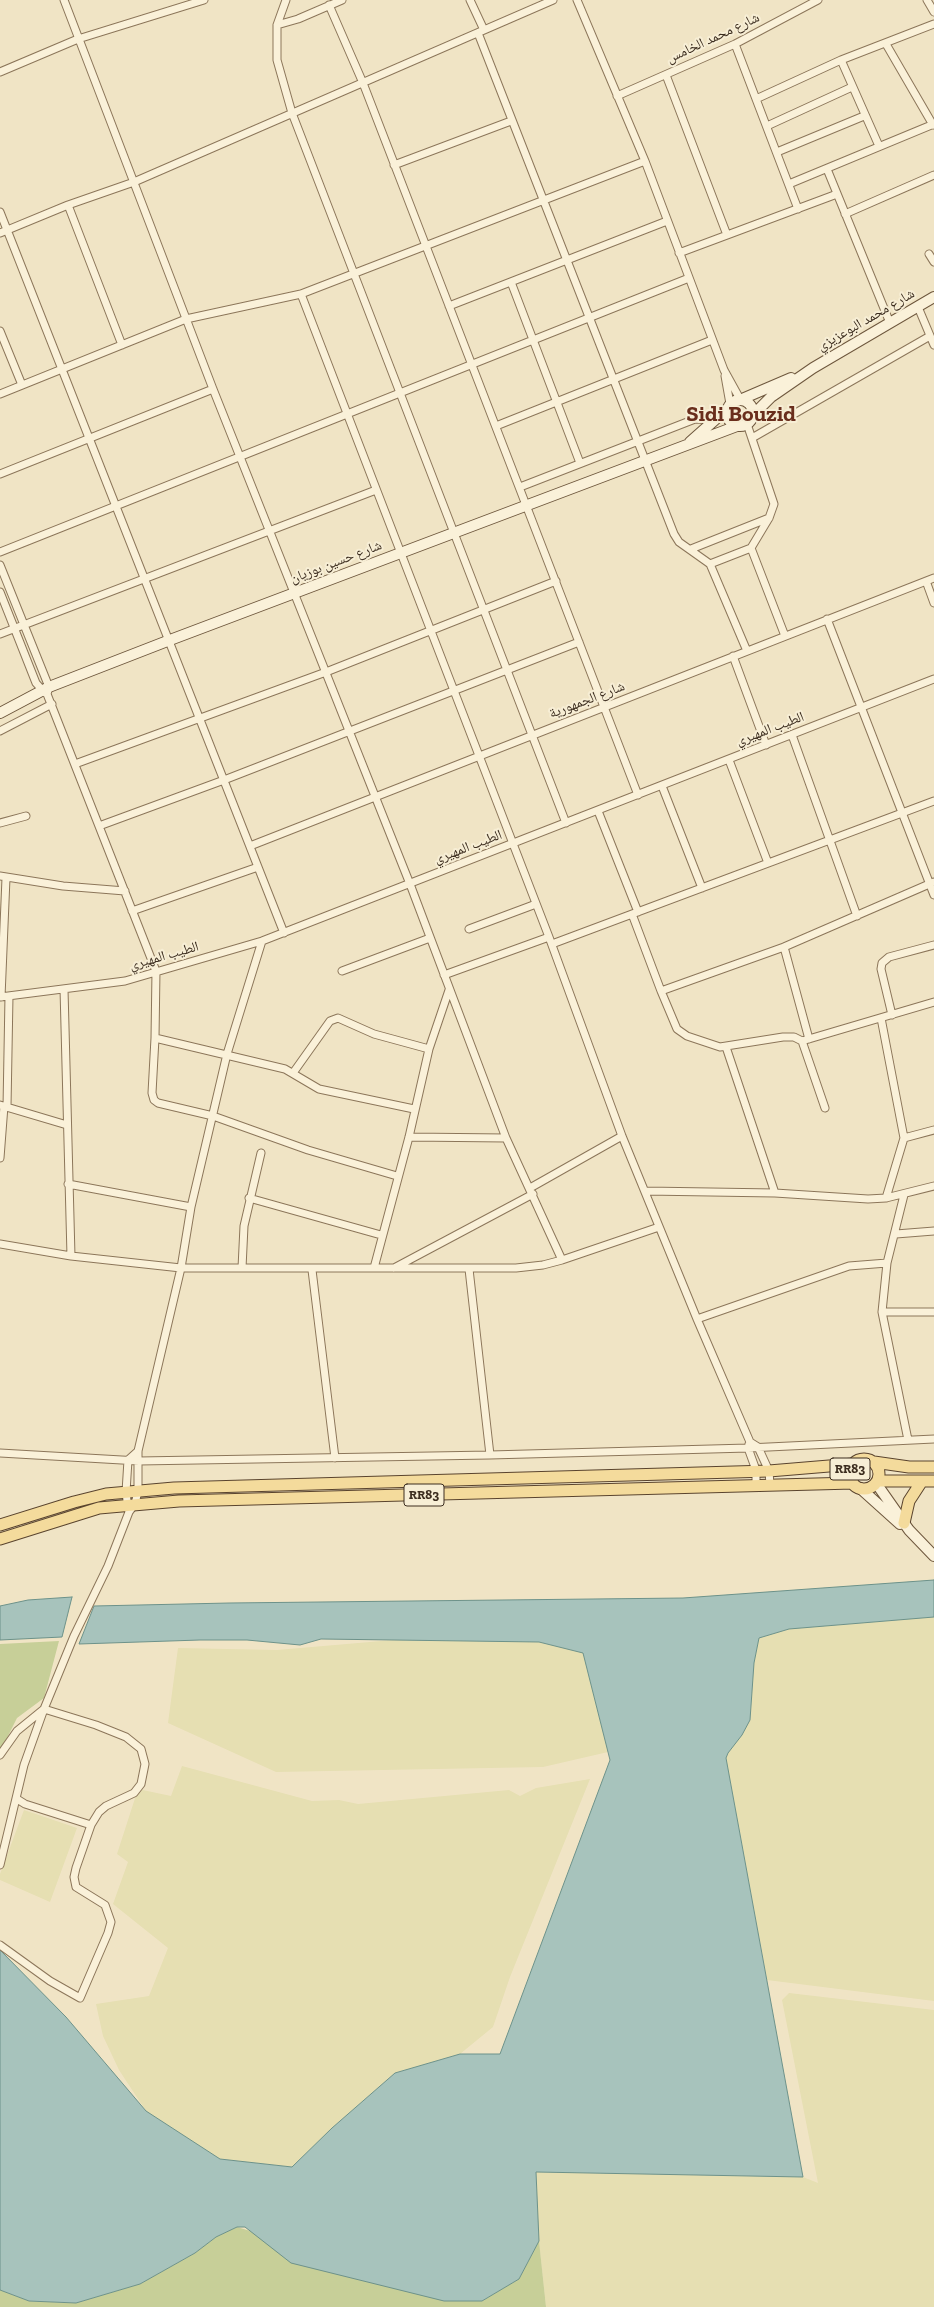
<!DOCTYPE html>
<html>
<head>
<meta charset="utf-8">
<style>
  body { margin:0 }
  canvas { display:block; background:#f0e4c5 }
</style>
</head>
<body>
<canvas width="934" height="2307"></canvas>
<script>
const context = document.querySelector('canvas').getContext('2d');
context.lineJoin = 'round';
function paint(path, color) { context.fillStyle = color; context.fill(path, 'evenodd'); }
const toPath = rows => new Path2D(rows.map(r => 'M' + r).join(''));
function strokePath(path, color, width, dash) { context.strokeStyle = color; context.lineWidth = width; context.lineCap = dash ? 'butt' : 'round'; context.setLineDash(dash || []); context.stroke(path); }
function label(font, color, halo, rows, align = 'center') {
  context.font = font + ' "Zilla Slab","Noto Naskh Arabic",serif'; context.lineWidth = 4; context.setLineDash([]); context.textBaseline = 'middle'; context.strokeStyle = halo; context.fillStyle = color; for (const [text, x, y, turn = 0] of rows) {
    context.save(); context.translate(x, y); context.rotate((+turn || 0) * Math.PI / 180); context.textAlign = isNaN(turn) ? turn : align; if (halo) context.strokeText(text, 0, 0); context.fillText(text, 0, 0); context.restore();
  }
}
paint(toPath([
  [934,1617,934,2001,767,1980,726,1758,728,1753,750,1720,754,1663,759,1638,789,1629],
  [393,1640,539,1642,583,1653,608,1752,543,1767,276,1772,168,1723,178,1648,277,1650],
  [182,1766,312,1801,339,1800,358,1804,509,1790,520,1796,536,1788,590,1779,510,1977,493,2027,460,2054,395,2073,332,2128,292,2167,220,2159,146,2111,119,2070,103,2036,96,2004,149,1996,168,1948,113,1904,128,1862,117,1854,138,1789,171,1796],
  [24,1810,77,1828,50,1902,0,1880,0,1874],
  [789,1993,934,2010,934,2307,546,2307,539,2241,535,2172,803,2177,818,2183,782,2000]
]), '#e6dfb2');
paint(toPath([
  [59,1641,44,1698,17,1718,0,1752,0,1644],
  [237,2227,482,2301,519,2279,539,2241,546,2307,0,2307,0,2290,29,2301,76,2303,140,2284,195,2253,216,2237]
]), '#c7cf98');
const water = toPath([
  [934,1580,934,1617,789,1629,759,1638,754,1663,750,1720,742,1735,728,1753,726,1758,803,2177,536,2172,539,2241,519,2279,482,2301,444,2301,291,2263,245,2227,237,2227,216,2237,195,2253,140,2284,76,2303,29,2301,0,2290,0,1950,66,2017,146,2111,220,2159,292,2167,332,2128,395,2073,460,2054,500,2054,610,1760,583,1653,539,1642,321,1639,300,1645,247,1640,200,1640,79,1644,94,1606,229,1603,683,1598,934,1580],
  [72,1597,62,1637,0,1640,0,1606,28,1600,72,1597]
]);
paint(water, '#a7c3bc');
strokePath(water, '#6d928a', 1);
const street = toPath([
  [64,0,213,389,410,884,506,1138,562,1260],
  [286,0,277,25,277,60,292,113,566,823],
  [470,0,484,30],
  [577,0,645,161,724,370,740,399],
  [927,0,934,12],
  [329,5,363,83,638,795],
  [277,25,298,19,342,0],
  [478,33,674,534,679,542,710,564,747,651],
  [735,44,798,209],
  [886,44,933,125],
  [841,60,879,146],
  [0,72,78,39,204,0],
  [666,75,727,235],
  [617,96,735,44,818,0],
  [756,99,841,60,934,24],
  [767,126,852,87],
  [777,152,864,116],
  [394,165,511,121],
  [827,169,890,323],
  [789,184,934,124],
  [68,205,122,345],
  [0,212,284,933],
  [845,214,934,175],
  [0,233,68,205,134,182,553,0],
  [679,253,837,194],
  [929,254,934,262],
  [511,282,580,463],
  [301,294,549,937,622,1136,697,1319,750,1442,758,1447,769,1471,770,1485],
  [449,306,667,221],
  [918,307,934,345],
  [0,331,22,385],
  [725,376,730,404],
  [0,394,186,319,301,294,645,161],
  [747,424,774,504,769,518,751,548,785,636],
  [496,426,712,340],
  [752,438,930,336],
  [0,474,213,389],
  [520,487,695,419,714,420],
  [691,549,769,518],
  [0,552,689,278],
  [710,564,751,548],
  [0,565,49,687,47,694,156,971,155,1038,152,1093,154,1100,158,1103,213,1116,308,1150,397,1176],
  [926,581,934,603],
  [0,592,36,683,45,693],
  [827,619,934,895],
  [0,634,376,490],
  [733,656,766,745],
  [0,731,52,704],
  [792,735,857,916],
  [729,760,768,863],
  [75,764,326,672,556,581],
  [662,786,702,888],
  [598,811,638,912],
  [0,823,26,816],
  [99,826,224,780,579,642],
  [250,846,934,578],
  [0,876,63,886,125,891],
  [132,911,258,867],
  [632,914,661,991,677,1029,687,1036,720,1047,783,1037,794,1037,802,1041,934,1002],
  [469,929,536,904],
  [552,944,934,801],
  [784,947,809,1039],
  [342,971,430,938],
  [444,975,549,937],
  [64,989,71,1256],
  [661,991,784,947,934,882],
  [0,997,125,981,262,941,934,679],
  [1,997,6,878],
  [892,1015,881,969,882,963,889,957,934,945],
  [881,1018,904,1138,886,1198],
  [155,1038,285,1069,319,1089,414,1109],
  [802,1041,825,1108],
  [726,1047,775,1193],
  [293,1073,330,1021,338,1018,374,1034,429,1049],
  [0,1105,67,1125],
  [7,1107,9,996],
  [409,1137,506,1138],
  [904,1138,934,1130],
  [0,1158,4,1106],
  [68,1184,191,1207],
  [530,1188,622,1136],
  [646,1191,775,1193,868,1199,886,1198,934,1186],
  [904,1195,887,1263,882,1312,934,1312],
  [249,1198,381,1235],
  [896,1234,934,1231],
  [0,1244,71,1256,181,1268,516,1268,543,1265,562,1260,659,1227],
  [242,1268,244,1226,261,1153],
  [374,1268,409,1137,429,1049,449,990],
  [394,1268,533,1194],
  [469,1269,490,1455],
  [312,1270,335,1458],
  [882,1312,908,1440],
  [697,1319,849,1266,887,1263],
  [749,1444,748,1448,756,1470,756,1485],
  [0,1453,139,1461,490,1455,748,1448,934,1439],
  [128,1509,126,1492,128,1460,138,1451],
  [0,1755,17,1731,44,1709,96,1725,126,1737,141,1749,145,1764,141,1784,134,1793,106,1806,99,1812,91,1825,76,1868,74,1877,76,1887,105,1905,111,1922,108,1933,80,1998,50,1981,0,1945],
  [17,1799,25,1804,91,1825],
  [0,1865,24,1765,44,1709,74,1636,108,1566,129,1512,135,1504,138,1491,138,1451,181,1268,191,1207,227,1054,262,941]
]);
const secondary = toPath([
  [742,399,791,378],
  '727 413a13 13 0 1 1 26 0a13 13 0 1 1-26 0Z',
  [753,415,771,397,813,368,934,297],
  [690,442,726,410],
  [0,713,49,687,170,640,737,426],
  [876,1483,909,1530,934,1556],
  [860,1488,900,1524]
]);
const primary = toPath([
  '849 1474a15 15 0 1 1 30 0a15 15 0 1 1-30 0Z',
  [874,1462,909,1467,934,1467],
  [878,1481,934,1481],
  [904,1523,909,1501,922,1481],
  [0,1525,74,1502,106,1494,174,1488,769,1471,853,1464],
  [0,1539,99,1508,179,1501,853,1483]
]);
strokePath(street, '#8c765a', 9);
strokePath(secondary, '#6e573d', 12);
strokePath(primary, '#5a442e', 13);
strokePath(street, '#faf1d9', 7);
strokePath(secondary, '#faf1d9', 10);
strokePath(primary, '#f4db9c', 11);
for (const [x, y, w] of [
  [850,1469,40],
  [424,1495,40]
]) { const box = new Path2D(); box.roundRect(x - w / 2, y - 11, w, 22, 3); context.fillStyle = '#f7eed5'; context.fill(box); strokePath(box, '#3c2d1f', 1); }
label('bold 13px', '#3c2d1f', null, [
  ["RR83",850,1469],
  ["RR83",424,1495]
]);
label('14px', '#3c2d1f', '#f7eed5', [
  ["شارع محمد الخامس",713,38,-25],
  ["شارع محمد البوعزيزي",866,320,-30],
  ["شارع حسين بوزيان",336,562,-21],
  ["شارع الجمهورية",587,700,-21],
  ["الطيب المهيري",770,729,-21],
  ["الطيب المهيري",468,847,-21],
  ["الطيب المهيري",164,956,-16]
]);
label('bold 22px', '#6a2e1c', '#f7eed5', [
  ["Sidi Bouzid",741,415]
]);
</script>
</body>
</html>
